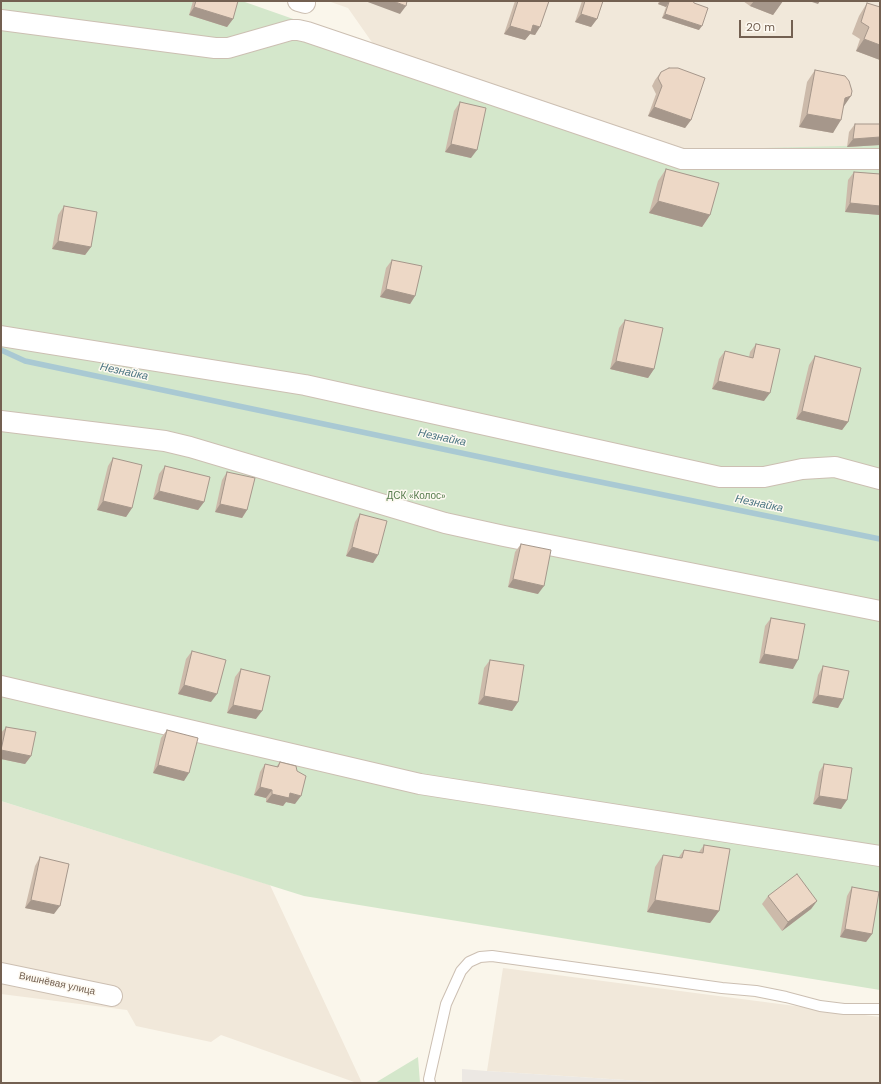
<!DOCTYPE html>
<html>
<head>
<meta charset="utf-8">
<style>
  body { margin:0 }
  #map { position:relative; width:881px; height:1084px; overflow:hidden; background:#faf6eb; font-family:"DM Sans",sans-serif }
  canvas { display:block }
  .frame { position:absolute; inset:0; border:2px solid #736051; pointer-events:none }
  .scale { position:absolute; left:739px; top:20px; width:54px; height:18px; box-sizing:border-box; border:2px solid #736051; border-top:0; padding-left:5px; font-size:12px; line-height:14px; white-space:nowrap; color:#736051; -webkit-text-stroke:3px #fdf9f1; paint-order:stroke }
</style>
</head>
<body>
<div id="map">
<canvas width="881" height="1084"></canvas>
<div class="frame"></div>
<div class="scale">20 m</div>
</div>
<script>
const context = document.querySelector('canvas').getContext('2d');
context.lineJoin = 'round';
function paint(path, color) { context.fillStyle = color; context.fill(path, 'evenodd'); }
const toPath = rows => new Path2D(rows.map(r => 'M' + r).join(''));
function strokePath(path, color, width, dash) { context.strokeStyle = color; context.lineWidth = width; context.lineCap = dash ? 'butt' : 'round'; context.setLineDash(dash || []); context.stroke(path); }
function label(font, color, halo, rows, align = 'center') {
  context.font = font + ' "DM Sans",sans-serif'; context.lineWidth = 3; context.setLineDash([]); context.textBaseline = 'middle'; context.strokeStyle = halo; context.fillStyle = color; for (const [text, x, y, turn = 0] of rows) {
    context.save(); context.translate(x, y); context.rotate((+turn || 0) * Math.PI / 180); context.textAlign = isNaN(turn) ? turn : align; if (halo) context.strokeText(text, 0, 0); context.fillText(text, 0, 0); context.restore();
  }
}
paint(toPath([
  [328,1,880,1,880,146,685,150,376,48,348,8],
  [1,801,270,885,362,1083,357,1083,221,1035,211,1042,136,1026,127,1010,1,994],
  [503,968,880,1017,880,1083,671,1083,487,1071]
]), '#f1e8da');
paint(toPath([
  [462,1069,487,1071,671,1083,462,1083]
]), '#ece8e3');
paint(toPath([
  [1,1,242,1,376,48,685,150,880,145,880,990,304,896,1,801],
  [418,1057,420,1083,375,1083]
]), '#d4e7cb');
strokePath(toPath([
  [1,350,25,361,561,474,880,539]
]), '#a9c9d3', 5.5);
const service = toPath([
  [430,1083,429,1079,446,1004,461,971,469,962,480,957,492,956,722,988,756,991,786,997,820,1006,844,1009,880,1009]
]);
const minor = toPath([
  [298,1,305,3],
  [1,20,215,48,228,48,291,30,298,30,307,32,682,159,880,159],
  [1,336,305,385,720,477,764,477,802,469,835,467,880,479],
  [1,421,165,441,190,447,445,523,504,536,880,611],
  [1,686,420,784,880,856],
  [1,973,112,996]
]);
strokePath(service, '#ccbfb2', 12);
strokePath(minor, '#ccbfb2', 22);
strokePath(service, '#fff', 10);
strokePath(minor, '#fff', 20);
paint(toPath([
  [193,1,238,1,233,19,227,27,189,15],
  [515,1,549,1,535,35,530,34,525,40,504,34],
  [582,1,603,1,597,19,591,27,575,22],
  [659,1,693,1,699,30,662,18,666,7,658,4],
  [743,1,783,1,773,15,750,6],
  [867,3,878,7,880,4,880,60,856,51,860,39,852,34,859,16],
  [815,70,844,106,833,133,799,127,807,82],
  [661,72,691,120,685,128,648,116,656,94,652,86,655,80],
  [460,102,471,158,445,152,454,111],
  [855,124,880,124,880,145,847,147,849,132],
  [666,169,710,215,702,227,649,213,658,181],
  [854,172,880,174,880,215,845,212,848,180],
  [64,206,91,247,85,255,52,249,58,215],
  [392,260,415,296,410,304,380,297,386,268],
  [625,320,654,369,648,378,610,369,619,328],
  [756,344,764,401,712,389,719,359,725,351,749,357,750,352],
  [815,356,848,422,842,430,796,419,809,365],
  [113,458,132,508,126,517,97,510,108,466],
  [165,466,204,502,198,510,153,499,159,474],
  [227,472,247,510,242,518,215,512,222,480],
  [360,514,378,555,373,563,346,556,355,522],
  [521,544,538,594,508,587,515,552],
  [771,618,793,669,759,663,765,626],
  [192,651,211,702,178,694,186,659],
  [490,660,518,702,512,711,478,704,484,668],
  [823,666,843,699,838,708,812,703,818,675],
  [241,669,256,719,227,713,235,677],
  [6,727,31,756,25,764,1,759,1,733],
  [167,730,184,781,153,773,161,738],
  [280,762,295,804,286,802,283,806,266,802,266,798,254,795,260,772,265,764,276,767],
  [824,764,847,800,841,809,813,804,819,772],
  [704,845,719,911,710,923,647,912,655,867,663,855,678,858,684,850,699,852],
  [40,857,54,914,25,908,35,866],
  [852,887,872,934,866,942,840,937,847,896],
  [768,896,817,901,811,909,782,931,762,904]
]), '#ccbaaa');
paint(toPath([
  [365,1,393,1,406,6,400,14],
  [661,1,665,1,669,2,666,7,658,4],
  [754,1,783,1,773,15,750,6],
  [809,1,820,1,818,4],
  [194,7,233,19,227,27,189,15],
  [581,14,597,19,591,27,575,22],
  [665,14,702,26,699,30,662,18],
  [533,25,540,27,535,35,530,34,525,40,504,34,510,26],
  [864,39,880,45,880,60,856,51],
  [851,96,842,109,845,98],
  [654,107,691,120,685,128,648,116],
  [807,114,841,120,833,133,799,127],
  [880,137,880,145,847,147,853,139],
  [451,144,477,150,471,158,445,152],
  [658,201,710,215,702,227,649,213],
  [850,203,880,206,880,215,845,212],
  [58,241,91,247,85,255,52,249],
  [386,289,415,296,410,304,380,297],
  [616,361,654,369,648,378,610,369],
  [718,381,770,393,764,401,712,389],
  [802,411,848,422,842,430,796,419],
  [159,491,204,502,198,510,153,499],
  [103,501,132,508,126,517,97,510],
  [220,504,247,510,242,518,215,512],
  [352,547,378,555,373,563,346,556],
  [513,579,544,586,538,594,508,587],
  [764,654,798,660,793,669,759,663],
  [184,685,217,694,211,702,178,694],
  [818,695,843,699,838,708,812,703],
  [484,696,518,702,512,711,478,704],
  [233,705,262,711,256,719,227,713],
  [1,750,31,756,25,764,1,759],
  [158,765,189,773,184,781,153,773],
  [260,787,272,790,266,798,254,795],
  [290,793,301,796,295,804,286,802,283,806,266,802,272,794],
  [819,796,847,800,841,809,813,804],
  [31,900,60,906,54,914,25,908],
  [655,900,719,911,710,923,647,912],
  [817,901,811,909,782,931,788,922],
  [845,929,872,934,866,942,840,937]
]), '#a6978b');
const building = toPath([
  [196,1,238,1,233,19,194,7,196,1],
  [393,1,407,1,406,6,393,1],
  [518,1,549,1,540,27,533,25,531,32,510,26,518,1],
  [585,1,603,1,597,19,581,14,585,1],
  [665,1,693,1,694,3,708,8,702,26,665,14,669,2,665,1],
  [867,3,880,7,880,45,864,39,869,27,861,22,867,3],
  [669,68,678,68,705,78,691,120,654,107,662,86,658,78,661,72,669,68],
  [815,70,845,76,849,81,852,91,851,96,845,98,841,120,807,114,815,70],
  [460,102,486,108,477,150,451,144,460,102],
  [855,124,880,124,880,137,853,139,855,124],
  [666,169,719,183,710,215,658,201,666,169],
  [854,172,880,174,880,206,850,203,854,172],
  [64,206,97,212,91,247,58,241,64,206],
  [392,260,422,266,415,296,386,289,392,260],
  [625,320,663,328,654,369,616,361,625,320],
  [756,344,780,349,770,393,718,381,725,351,753,358,756,344],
  [815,356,861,368,848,422,802,411,815,356],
  [113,458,142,465,132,508,103,501,113,458],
  [165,466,210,477,204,502,159,491,165,466],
  [227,472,255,478,247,510,220,504,227,472],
  [360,514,387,521,378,555,352,547,360,514],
  [521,544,551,550,544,586,513,579,521,544],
  [771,618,805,624,798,660,764,654,771,618],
  [192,651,226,660,217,694,184,685,192,651],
  [490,660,524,665,518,702,484,696,490,660],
  [823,666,849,671,843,699,818,695,823,666],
  [241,669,270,676,262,711,233,705,241,669],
  [6,727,36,732,31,756,1,750,6,727],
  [167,730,198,738,189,773,158,765,167,730],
  [280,762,296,766,297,771,306,776,301,796,290,793,289,798,272,794,272,790,260,787,265,764,278,767,280,762],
  [824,764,852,768,847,800,819,796,824,764],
  [704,845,730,849,719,911,655,900,663,855,682,858,684,850,703,853,704,845],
  [40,857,69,864,60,906,31,900,40,857],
  [797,874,817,901,788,922,768,896,797,874],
  [852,887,879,892,872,934,845,929,852,887]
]);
paint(building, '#edd8c6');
strokePath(building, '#a6978b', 1);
label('10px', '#577c4d', '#fdf9f1', [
  ["ДСК «Колос»",416,496]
]);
label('10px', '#736051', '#fdf9f1', [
  ["Вишнёвая улица",57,984,12]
]);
label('italic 11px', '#4c7683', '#fdf9f1', [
  ["Незнайка",124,372,12],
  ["Незнайка",442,438,12],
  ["Незнайка",759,504,12]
]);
</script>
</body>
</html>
